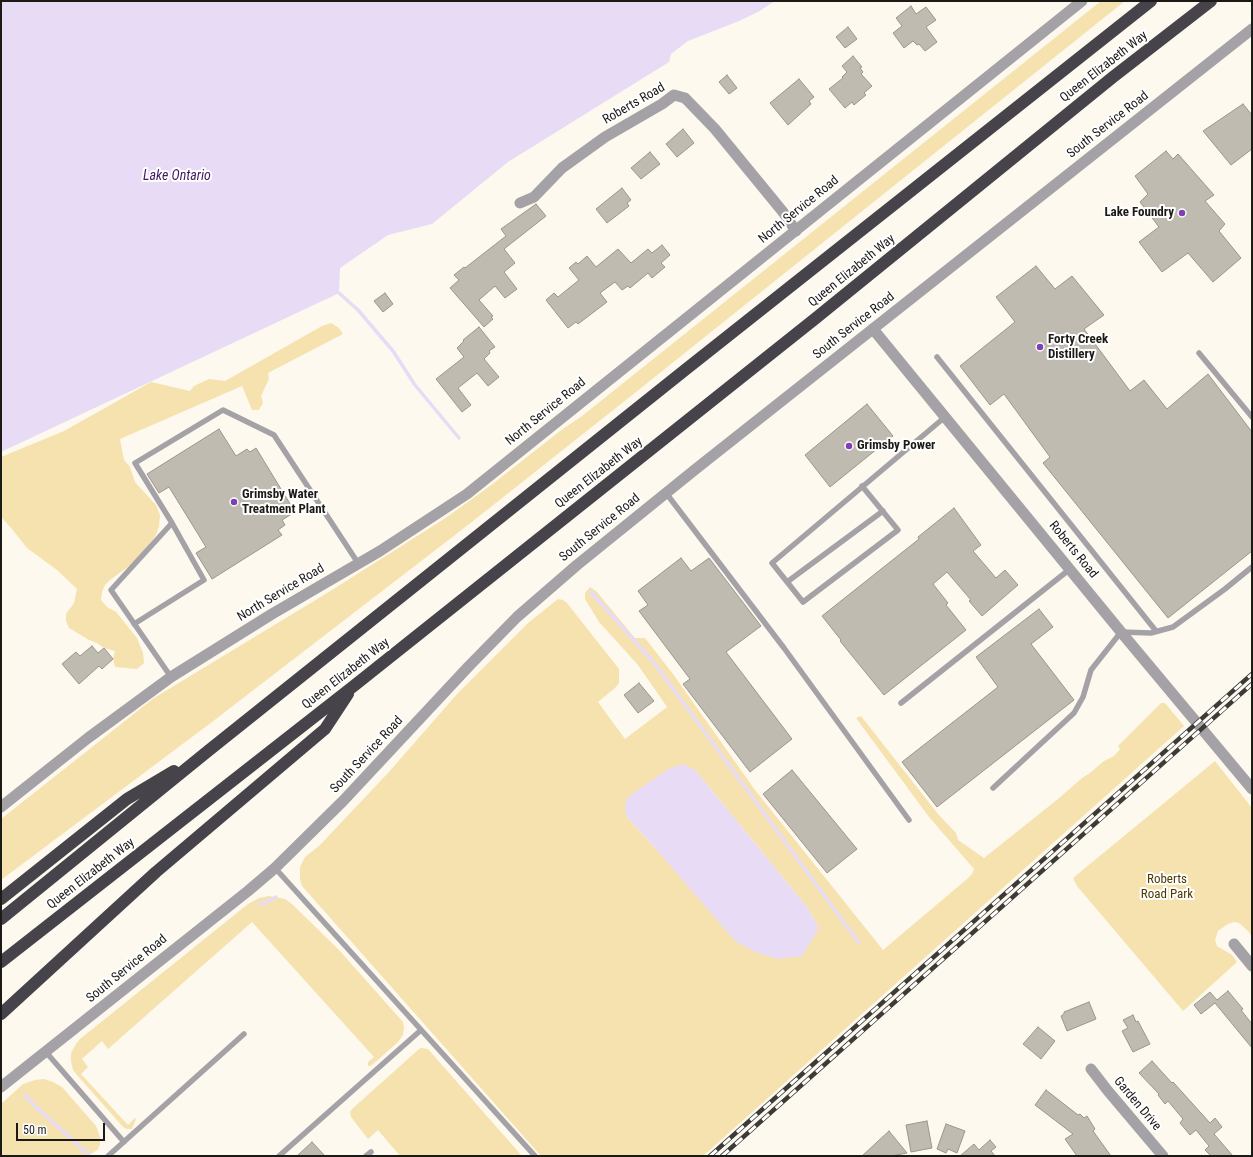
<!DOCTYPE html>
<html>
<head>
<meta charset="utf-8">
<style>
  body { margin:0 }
  #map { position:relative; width:1253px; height:1157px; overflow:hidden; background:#fdf9ee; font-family:"Roboto Condensed",sans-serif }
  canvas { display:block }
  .frame { position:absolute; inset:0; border:2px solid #1c1a17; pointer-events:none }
  .scale { position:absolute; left:16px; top:1123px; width:89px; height:18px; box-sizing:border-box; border:2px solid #1c1a17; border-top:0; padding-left:5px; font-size:12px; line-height:14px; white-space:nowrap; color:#1c1a17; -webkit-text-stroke:3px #fff; paint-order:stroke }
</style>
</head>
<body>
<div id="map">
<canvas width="1253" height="1157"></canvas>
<div class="frame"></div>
<div class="scale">50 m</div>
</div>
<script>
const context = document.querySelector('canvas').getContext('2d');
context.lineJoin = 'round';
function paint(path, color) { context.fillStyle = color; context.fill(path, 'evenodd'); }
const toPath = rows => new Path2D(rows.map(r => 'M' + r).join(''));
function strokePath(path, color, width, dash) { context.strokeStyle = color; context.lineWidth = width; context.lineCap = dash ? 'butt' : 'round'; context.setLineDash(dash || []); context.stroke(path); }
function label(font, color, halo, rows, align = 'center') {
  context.font = font + ' "Roboto Condensed",sans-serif'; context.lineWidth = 4; context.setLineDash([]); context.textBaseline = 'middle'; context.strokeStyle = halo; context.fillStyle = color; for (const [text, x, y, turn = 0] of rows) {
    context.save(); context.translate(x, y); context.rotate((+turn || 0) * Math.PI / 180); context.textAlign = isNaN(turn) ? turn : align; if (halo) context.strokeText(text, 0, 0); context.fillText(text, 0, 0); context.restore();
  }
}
paint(toPath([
  [1101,1,1125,1,631,396,468,525,212,722,1,880,1,819,63,770,154,698,332,590,444,519,490,486,560,431,582,416],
  [331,323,339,328,343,334,268,373,269,379,261,396,263,403,259,410,252,410,242,386,120,439,124,460,130,467,135,482,156,505,160,515,159,526,156,535,136,561,110,580,105,585,102,592,101,600,107,607,116,612,137,638,143,653,144,663,137,669,115,667,113,659,115,651,104,648,97,643,89,640,69,628,66,621,66,614,74,603,77,589,57,570,27,548,12,529,1,517,1,457,64,431,151,382,190,391,194,386,209,379,225,381,322,326],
  [590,587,596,591,635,638,645,638,673,674,755,790,883,950,967,879,972,874,974,869,929,817,856,718,861,716,938,814,956,833,958,840,984,858,1058,799,1082,778,1090,773,1104,761,1114,756,1120,749,1118,746,1161,703,1165,703,1184,726,703,1156,541,1156,302,886,300,879,300,867,305,857,320,845,388,773,458,693,528,623,558,599,563,600,567,603,619,669,619,683,615,688,598,702,625,739,667,707,638,665,599,622,585,599,585,593],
  [683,765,696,771,807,907,819,928,655,848,626,816],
  [1215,761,1252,808,1252,938,1249,932,1239,923,1234,922,1228,924,1218,931,1215,940,1217,946,1232,955,1237,962,1183,1011,1077,886,1073,878],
  [269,896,285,899,292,904,339,950,403,1022,404,1028,403,1035,398,1042,372,1065,370,1066,368,1066,368,1062,374,1057,252,922,108,1049,102,1041,82,1059,88,1067,81,1074,128,1125,135,1118,136,1119,132,1129,127,1129,123,1127,77,1075,73,1070,71,1061,71,1053,76,1044,80,1039,248,904,259,898],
  [421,1048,428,1049,522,1156,400,1156,378,1130,368,1139,351,1117,350,1112,352,1109,419,1049],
  [44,1079,53,1082,62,1087,96,1126,100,1137,100,1145,97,1151,97,1150,88,1156,4,1156,1,1154,1,1104,23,1084,35,1080]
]), '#f6e2af');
paint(toPath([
  [1,1,775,1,758,12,739,21,688,41,671,54,669,62,508,162,432,224,388,235,340,268,339,293,335,295,1,452],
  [683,764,696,771,807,907,819,928,802,956,777,959,755,952,735,941,655,848,626,816,625,806,628,797,668,769]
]), '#e7dbf6');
strokePath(toPath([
  [339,293,358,310,393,351,415,385,459,438],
  [591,592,655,664,859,943],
  [260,904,265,903,276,897],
  [25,1095,36,1107,88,1154]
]), '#e7dbf6', 3.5);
const building = toPath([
  [911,6,916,14,926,7,936,20,926,27,937,42,925,51,919,44,917,45,913,41,904,48,893,33,902,26,896,18,911,6],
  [848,27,857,39,845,48,836,37,848,27],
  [853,56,862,67,860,68,863,72,861,74,872,86,864,93,866,95,854,105,852,102,845,108,829,89,843,78,842,77,847,72,842,66,853,56],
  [727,75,737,88,729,94,719,82,727,75],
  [799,79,814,97,809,101,811,104,788,125,770,103,799,79],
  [1243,104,1252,115,1252,149,1231,165,1203,131,1243,104],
  [683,129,694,143,677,157,666,144,683,129],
  [1166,151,1173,159,1178,154,1214,195,1205,201,1225,224,1219,231,1241,258,1213,282,1188,253,1162,272,1139,242,1159,227,1140,202,1148,194,1135,176,1166,151],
  [650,152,660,164,641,179,631,168,650,152],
  [622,188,631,200,627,203,629,206,607,223,596,209,622,188],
  [536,204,546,216,504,249,515,263,504,272,517,289,505,298,495,286,479,300,493,316,491,317,493,319,484,327,450,288,459,280,454,275,464,267,465,268,506,236,501,229,536,204],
  [662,245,670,255,661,263,665,267,652,278,648,273,630,288,628,286,622,290,615,282,600,293,607,302,578,324,576,322,568,328,546,300,554,293,558,297,579,280,569,268,576,262,578,264,587,256,596,267,618,249,631,263,648,249,652,253,662,245],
  [1036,266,1055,289,1072,276,1104,315,1084,329,1130,391,1144,380,1167,409,1208,374,1252,432,1252,551,1168,618,1043,463,1050,457,1004,394,990,405,960,366,1015,322,996,297,1036,266],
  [385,293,393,304,383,312,374,301,385,293],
  [479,327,495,347,489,351,490,353,484,359,499,377,488,386,477,373,458,388,471,405,462,412,436,379,464,357,457,348,464,341,463,340,479,327],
  [867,404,893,436,830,487,805,455,867,404],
  [219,429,236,456,247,449,250,452,256,448,295,512,282,520,285,525,278,530,282,535,212,579,196,553,206,547,169,487,159,493,147,474,219,429],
  [954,508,981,545,973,551,996,578,1005,570,1018,585,982,616,969,601,971,600,947,572,933,584,948,603,946,605,966,630,884,695,840,641,841,640,822,616,919,539,918,537,954,508],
  [681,558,691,571,709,558,761,626,726,652,792,739,750,772,683,684,690,679,639,611,648,605,638,591,681,558],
  [1039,609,1053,627,1031,644,1074,700,937,807,902,762,998,687,976,657,1039,609],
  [92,646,98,653,104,648,113,659,102,669,99,666,79,684,62,664,76,652,80,656,92,646],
  [639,683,654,701,638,713,624,695,639,683],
  [792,770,857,849,827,873,763,794,792,770],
  [1228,991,1243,1009,1241,1010,1252,1024,1252,1048,1215,1003,1201,1014,1194,1005,1210,992,1217,1000,1228,991],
  [1089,1002,1096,1019,1067,1031,1061,1016,1064,1014,1064,1012,1089,1002],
  [1133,1015,1136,1022,1138,1021,1150,1044,1133,1052,1122,1031,1128,1028,1123,1020,1133,1015],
  [1038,1027,1055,1041,1041,1059,1023,1044,1038,1027],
  [1152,1061,1172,1083,1173,1082,1210,1123,1215,1118,1222,1127,1214,1134,1233,1156,1211,1156,1205,1150,1209,1146,1196,1130,1190,1135,1180,1123,1183,1119,1168,1101,1165,1104,1158,1095,1159,1094,1139,1073,1152,1061],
  [1046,1090,1078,1115,1080,1114,1084,1118,1087,1116,1095,1129,1093,1131,1111,1156,1077,1156,1065,1139,1073,1134,1035,1105,1046,1090],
  [927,1121,932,1148,911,1152,906,1125,927,1121],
  [946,1124,965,1131,957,1153,948,1149,946,1153,937,1149,946,1124],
  [889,1131,907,1153,891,1156,862,1156,889,1131],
  [990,1140,996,1147,991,1151,995,1156,960,1156,974,1144,979,1150,990,1140],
  [312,1142,325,1156,297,1156,312,1142]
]);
paint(building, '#bfbbb1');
strokePath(building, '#9a968c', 1);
strokePath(toPath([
  [1199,353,1252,417],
  [937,357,1156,631],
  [862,486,898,530,803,602,772,563,945,417],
  [666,493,784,648,909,820],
  [787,582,883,511],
  [134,624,204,580,172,523],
  [171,677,111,590,172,523,135,463,140,460,223,410,274,435,358,563],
  [901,703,1070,569],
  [993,788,1074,713,1083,697,1091,670,1121,632,1151,633,1173,627,1225,589,1252,567],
  [275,868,535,1156],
  [45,1051,124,1142],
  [108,1156,244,1034],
  [279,1156,421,1030],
  [366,1156,371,1152]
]), '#a4a2a6', 5.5);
strokePath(toPath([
  [520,203,534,197,562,168,605,137,662,104,674,95,685,98,715,129,783,212,796,231],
  [873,329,1121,632,1252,789],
  [1234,944,1252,966],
  [1091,1069,1108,1091,1163,1156]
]), '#a4a2a6', 11);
strokePath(toPath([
  [1,807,88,738,171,677,272,614,380,551,467,494,1082,1],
  [1,1087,248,891,275,868,343,801,469,666,517,617,577,565,697,468,1252,29]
]), '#a4a2a6', 11);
strokePath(toPath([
  [1,899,127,799,174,771],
  [1,919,208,751,685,370,1151,1],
  [1,962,355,685,816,318,1113,77,1211,1],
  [1,1014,156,872,325,729,348,694]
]), '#46434b', 12);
const rail = toPath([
  [710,1156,1252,674],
  [722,1156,1252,684]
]);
strokePath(rail, '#3d3b36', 4.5);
strokePath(rail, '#fff', 3, [9]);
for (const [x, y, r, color] of [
  [1182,213,4,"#803fb4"],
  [1040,347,4,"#803fb4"],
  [849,446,4,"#803fb4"],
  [234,502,4,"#803fb4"]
]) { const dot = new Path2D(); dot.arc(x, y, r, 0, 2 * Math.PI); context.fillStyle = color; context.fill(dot); strokePath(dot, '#fff', 1.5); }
label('13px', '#1c1a17', '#fff', [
  ["Queen Elizabeth Way",1104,67,-38],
  ["Roberts Road",634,104,-30],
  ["South Service Road",1108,125,-38],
  ["North Service Road",799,210,-39],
  ["Queen Elizabeth Way",852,271,-39],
  ["South Service Road",854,326,-38],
  ["North Service Road",546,412,-39],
  ["Queen Elizabeth Way",599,473,-38],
  ["South Service Road",600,528,-39],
  ["Roberts Road",1073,550,51],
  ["North Service Road",281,593,-31],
  ["Queen Elizabeth Way",346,674,-38],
  ["South Service Road",367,755,-47],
  ["Queen Elizabeth Way",91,874,-38],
  ["South Service Road",127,969,-39],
  ["Garden Drive",1137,1104,50]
]);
label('bold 13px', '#1c1a17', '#fff', [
  ["Lake Foundry",1174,213,"right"],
  ["Forty Creek",1048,340],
  ["Distillery",1048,355],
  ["Grimsby Power",857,446],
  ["Grimsby Water",242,495],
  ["Treatment Plant",242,510]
], 'left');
label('13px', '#4e3b00', '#fff', [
  ["Roberts",1167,880],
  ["Road Park",1167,895]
]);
label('italic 14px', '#421762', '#fff', [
  ["Lake Ontario",177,176]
]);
</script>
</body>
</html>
